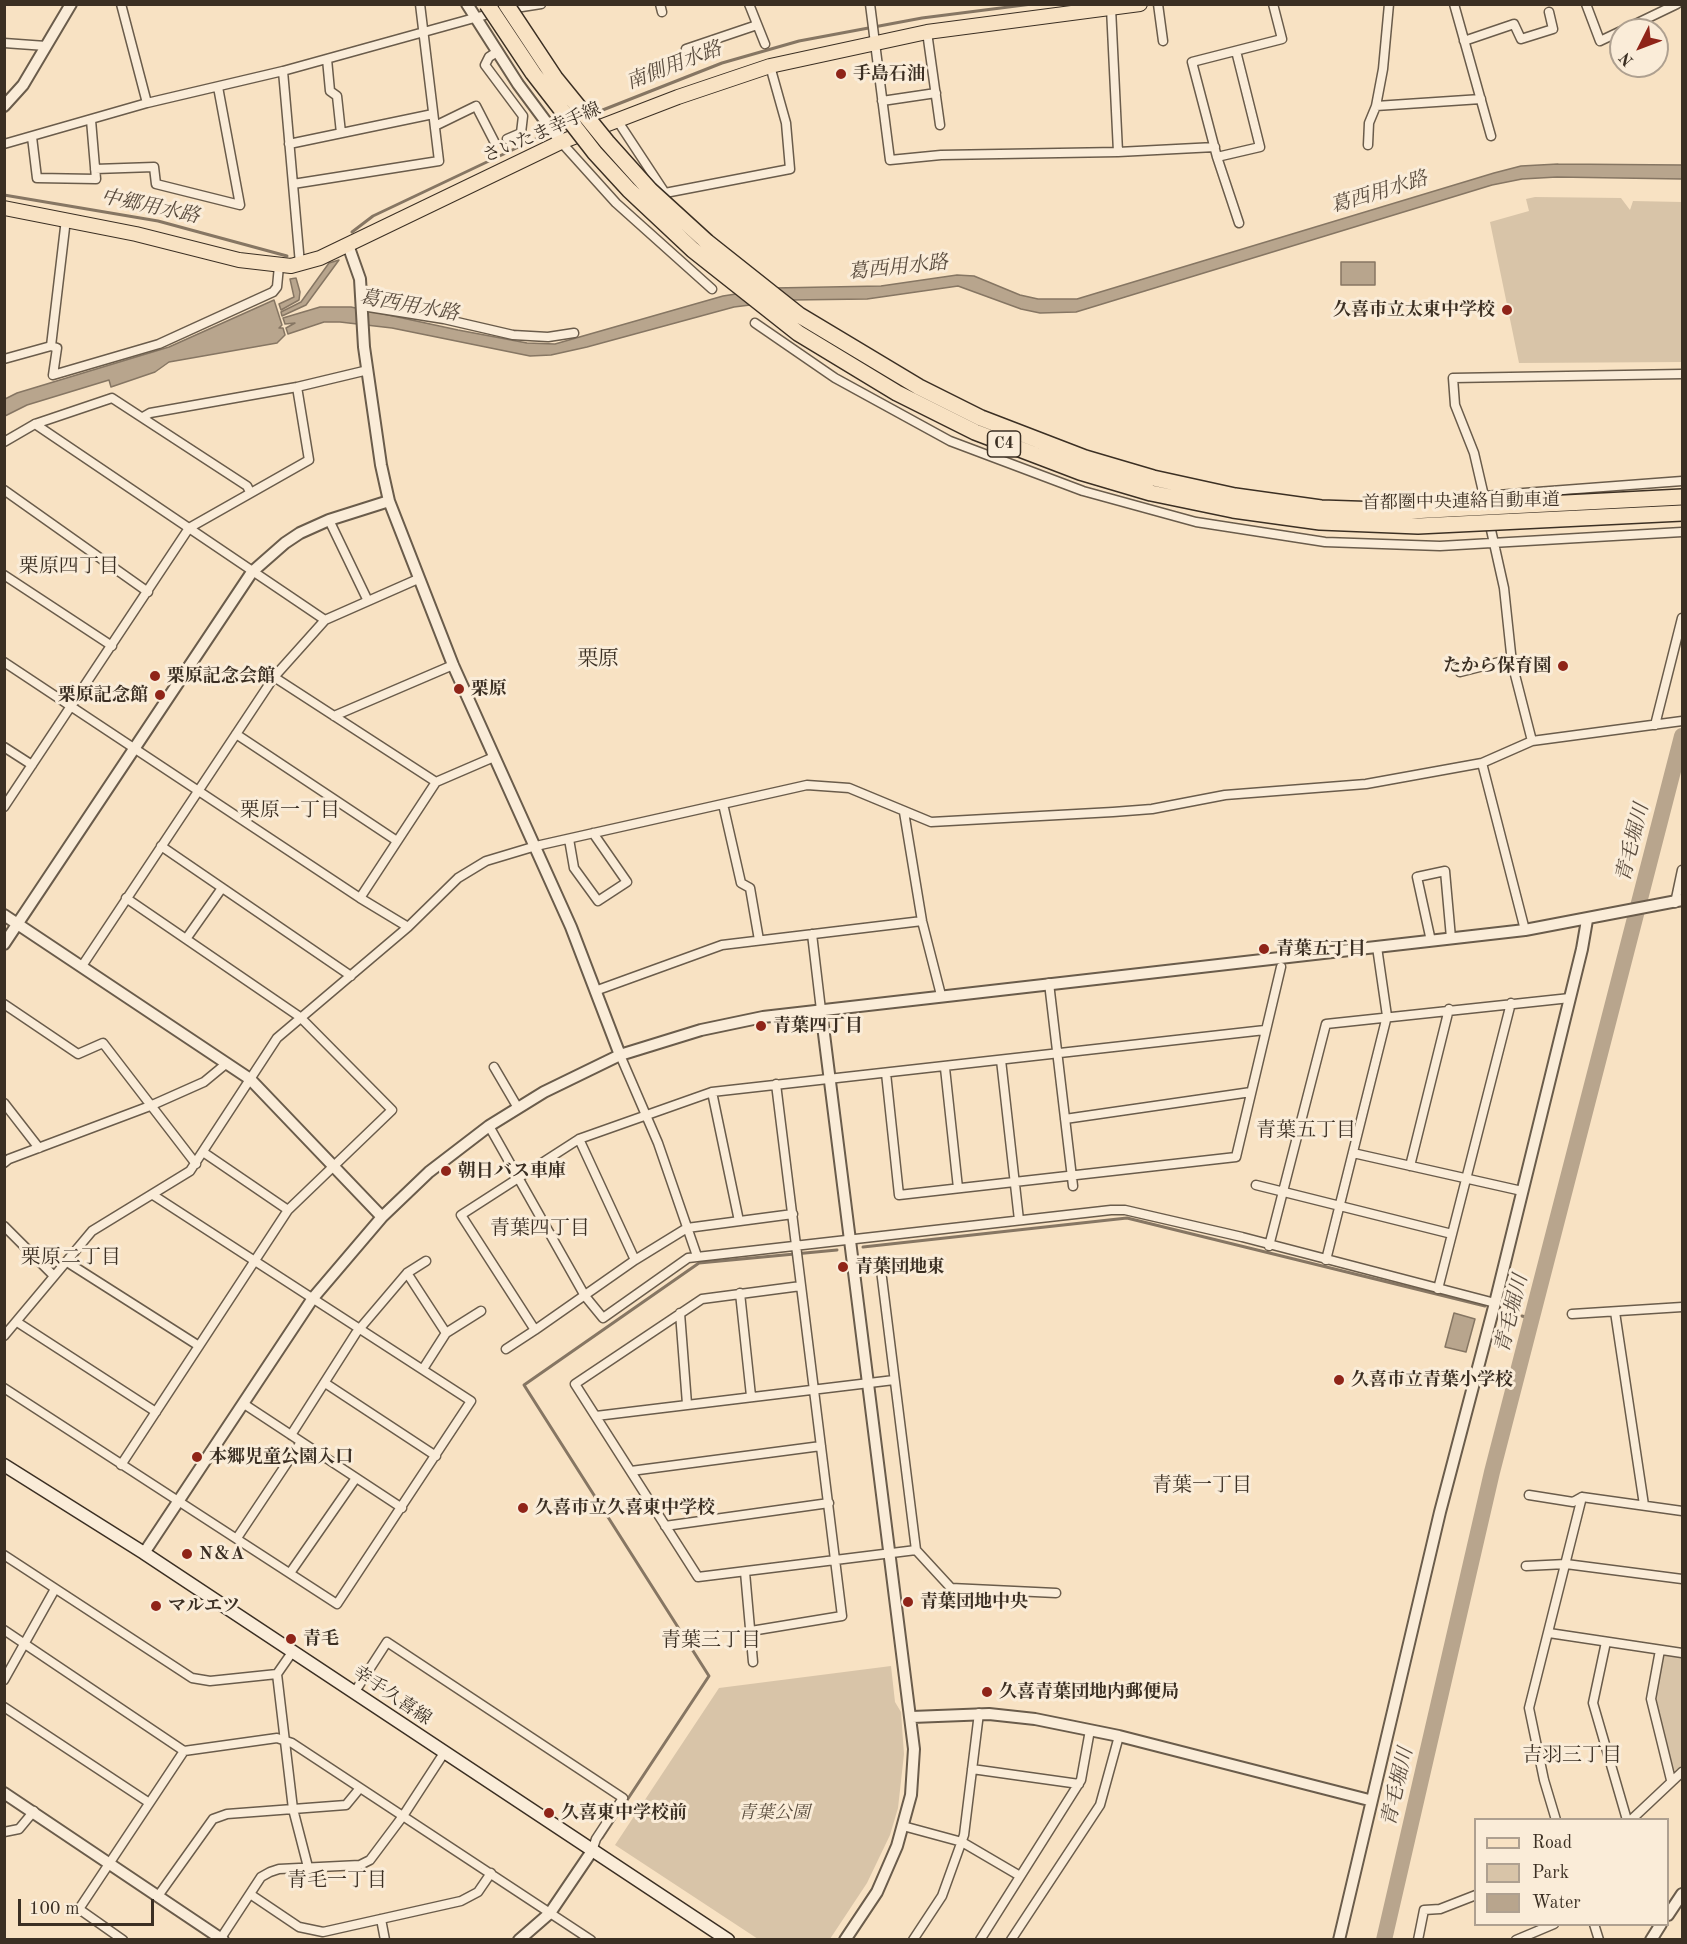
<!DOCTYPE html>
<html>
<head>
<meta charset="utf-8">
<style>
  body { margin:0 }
  #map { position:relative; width:1687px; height:1944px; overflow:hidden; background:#f8e2c3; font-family:"Old Standard TT",serif }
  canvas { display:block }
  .frame { position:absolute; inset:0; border:6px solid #3b2f23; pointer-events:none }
  .legend { position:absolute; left:1474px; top:1818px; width:195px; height:108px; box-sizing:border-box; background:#faecd8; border:2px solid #aea090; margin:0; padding:8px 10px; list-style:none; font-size:18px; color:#3b2f23 }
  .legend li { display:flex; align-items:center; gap:12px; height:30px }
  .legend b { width:30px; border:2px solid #aea090 }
  .north { position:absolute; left:1609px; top:18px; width:60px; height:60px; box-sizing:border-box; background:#faecd8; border:2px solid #aea090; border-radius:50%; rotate:228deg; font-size:16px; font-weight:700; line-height:24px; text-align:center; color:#3b2f23 }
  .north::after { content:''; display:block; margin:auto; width:21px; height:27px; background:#8f2418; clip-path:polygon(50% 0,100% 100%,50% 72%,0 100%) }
  .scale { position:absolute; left:18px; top:1899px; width:136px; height:27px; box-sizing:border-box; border:3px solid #3b2f23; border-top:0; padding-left:8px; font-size:18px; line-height:21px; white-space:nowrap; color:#3b2f23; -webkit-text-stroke:4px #faecd8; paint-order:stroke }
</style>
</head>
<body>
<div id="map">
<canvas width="1687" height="1944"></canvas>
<div class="frame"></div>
<ul class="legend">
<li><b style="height:8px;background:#f8e2c3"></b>Road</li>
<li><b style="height:16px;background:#d8c4a8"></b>Park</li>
<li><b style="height:16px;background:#b8a58d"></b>Water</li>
</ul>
<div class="north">N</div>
<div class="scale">100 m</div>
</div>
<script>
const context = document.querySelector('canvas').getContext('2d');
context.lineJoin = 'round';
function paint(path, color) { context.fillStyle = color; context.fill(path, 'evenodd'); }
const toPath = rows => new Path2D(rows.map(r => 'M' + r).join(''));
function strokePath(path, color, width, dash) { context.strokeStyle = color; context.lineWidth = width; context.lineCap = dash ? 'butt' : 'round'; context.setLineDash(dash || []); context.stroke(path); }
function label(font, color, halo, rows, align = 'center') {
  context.font = font + ' "Old Standard TT","Noto Serif JP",serif'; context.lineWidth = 6; context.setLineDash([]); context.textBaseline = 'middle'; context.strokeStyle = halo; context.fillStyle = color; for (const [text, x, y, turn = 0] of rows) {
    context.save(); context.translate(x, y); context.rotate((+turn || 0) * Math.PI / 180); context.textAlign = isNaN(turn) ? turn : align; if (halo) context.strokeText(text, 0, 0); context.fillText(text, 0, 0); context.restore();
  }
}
paint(toPath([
  [1535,197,1621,198,1630,210,1633,201,1682,202,1682,362,1519,363,1490,222,1529,211,1526,199],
  [1664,1655,1682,1657,1682,1766,1672,1772,1653,1698],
  [891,1666,895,1702,901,1712,904,1754,898,1808,890,1835,867,1883,830,1939,758,1939,615,1845,719,1688]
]), '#d8c4a8');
const water = toPath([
  [1558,164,1682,165,1682,179,1557,177,1522,179,1492,185,1076,312,1040,313,1021,309,958,286,867,299,790,300,734,307,587,347,551,355,530,356,392,328,340,322,324,322,288,334,286,328,295,323,285,324,283,318,320,307,351,307,458,330,527,343,555,344,723,296,774,288,881,286,957,275,974,276,1020,295,1038,299,1077,299,1494,173,1521,166,1558,164],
  [339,260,306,305,282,316,281,312,301,302,329,263,339,260],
  [1341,262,1375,262,1375,285,1341,285,1341,262],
  [296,278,300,292,299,300,281,310,279,304,294,297,290,279,296,278],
  [274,300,282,325,279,328,283,328,285,335,277,343,169,362,155,372,111,387,109,380,27,405,5,416,5,399,17,393,169,347,274,300],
  [1454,1313,1475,1319,1466,1352,1445,1347,1454,1313]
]);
paint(water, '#b8a58d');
strokePath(water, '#867663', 1.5);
strokePath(toPath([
  [590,115,722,63,799,41,922,18,1032,4],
  [4,195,158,221,287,256],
  [352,232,373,216,567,124],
  [863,1247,1127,1218,1485,1306],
  [1522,1316,1532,1319],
  [602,1838,709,1676,524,1385,699,1263,837,1250]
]), '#867663', 3);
strokePath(toPath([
  [1384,1940,1492,1472,1682,736]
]), '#b8a58d', 16);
const minor = toPath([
  [121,4,147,103],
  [660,4,662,12],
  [749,4,765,44],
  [870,4,890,160,941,155,1118,152],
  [1158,4,1163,41],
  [1454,4,1491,136],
  [1586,4,1600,41,1621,31],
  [1111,8,1118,152,1215,147],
  [509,9,541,4],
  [1623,30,1677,4],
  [927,32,940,125],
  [1464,41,1514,24,1521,39,1553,29,1549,12],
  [4,43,46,46],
  [686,49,757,25],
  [497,52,489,57,485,65,523,116,521,133,507,139],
  [327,59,330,91,337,96,341,133],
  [283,71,300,264],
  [882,101,936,93],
  [1376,106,1481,99],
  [617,120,665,193,790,169,786,123,770,66],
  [435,126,476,106,494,141],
  [32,137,37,178,96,179,91,120],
  [561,142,616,203,712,289],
  [4,144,147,103,283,71,496,12],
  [289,144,433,114],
  [1368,145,1369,123,1376,106,1383,69,1389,4],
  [1217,157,1260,147,1236,51],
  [95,169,154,167,156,184,240,205,218,87],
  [293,184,439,161,420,4],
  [1239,223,1217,157,1192,62,1282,39,1273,4],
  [362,306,444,319,513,335,548,337,574,333],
  [755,323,835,378,950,441,1083,491,1196,522,1325,542,1440,546,1682,532],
  [51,346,57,348,53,375,159,344,273,292,277,287,279,266],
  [51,346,66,219],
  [4,359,51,346],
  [143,417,150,413,297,387,368,370],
  [35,424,325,620],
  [4,442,35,424,112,398,247,486,250,492],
  [4,490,148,592],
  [1484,496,1682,481],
  [1487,509,1474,453,1455,405,1453,378,1682,374],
  [329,520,368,601],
  [1489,521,1504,588,1512,663,1532,741],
  [4,575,112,646],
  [4,662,360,898,408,927],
  [1460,672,1511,659],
  [274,677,436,782],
  [334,716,453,665],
  [1655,725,1682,618],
  [236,734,397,841],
  [4,747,32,765],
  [1482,763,1525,930],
  [723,804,741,883,750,888,759,940],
  [4,807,189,528,309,460,297,387],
  [904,812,922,921,941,995],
  [569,839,574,868,598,901,627,882,593,833],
  [161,846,351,976],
  [360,898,436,782,494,757],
  [1675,903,1682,870],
  [812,934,821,1010],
  [186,939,222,888],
  [1431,941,1417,877,1445,871,1451,938],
  [82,966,274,677,325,620,418,579],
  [1049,983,1073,1186],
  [595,991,722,945,922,921],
  [4,1004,78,1054,103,1043,196,1164],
  [620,1055,658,1143,697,1256],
  [1001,1060,1019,1220],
  [494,1067,518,1108],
  [945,1068,958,1188],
  [886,1073,899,1195,1236,1157,1281,967],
  [712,1092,739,1221],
  [4,1103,39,1148],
  [1065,1119,1251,1092],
  [489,1126,585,1296,603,1318,688,1258,1111,1210,1125,1210,1242,1237,1495,1303],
  [579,1139,635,1260],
  [203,1152,288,1210],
  [1353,1153,1522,1191],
  [4,1163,9,1159,150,1106,204,1082,227,1063],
  [1410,1166,1449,1009],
  [1256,1185,1452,1234],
  [793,1214,687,1228,635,1260,535,1330,461,1215,579,1139,712,1092,1265,1030],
  [4,1226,54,1276],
  [1269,1246,1326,1024,1570,998],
  [1326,1260,1387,1016,1377,947],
  [67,1262,199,1346],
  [881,1270,916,1550],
  [407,1273,446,1333,423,1369],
  [801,1286,702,1299,575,1384,698,1577,916,1550,951,1588,1056,1593],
  [1438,1289,1511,1003],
  [740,1293,751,1396],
  [1615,1312,1644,1505],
  [680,1313,687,1404],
  [1572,1314,1682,1307],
  [17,1322,156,1412],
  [446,1333,481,1311],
  [4,1336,92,1231,190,1171,277,1038,408,927,458,878,486,861,536,846,807,785,849,788,931,822,1113,812,1152,809,1225,795,1366,784,1482,763,1532,741,1682,721],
  [506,1349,535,1330],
  [325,1383,436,1456],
  [4,1388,337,1604,471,1401,153,1195],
  [244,1404,402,1508],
  [596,1416,894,1380],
  [291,1435,356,1333,407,1273,426,1261],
  [121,1465,288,1210,392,1110,300,1017,126,898],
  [631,1471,821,1446],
  [1529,1495,1573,1502,1582,1497,1682,1511],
  [665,1526,829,1503],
  [237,1538,301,1442],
  [4,1555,192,1678,210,1681,277,1674,293,1651],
  [1526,1566,1566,1564,1682,1579],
  [745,1572,753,1662],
  [290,1573,356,1478],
  [4,1630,184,1751,277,1738,292,1743,591,1940],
  [751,1631,842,1616,776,1084],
  [1549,1633,1682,1653],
  [1606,1642,1593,1703,1627,1820],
  [1660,1650,1651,1699,1671,1780],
  [277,1674,293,1809,308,1867],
  [4,1680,55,1589],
  [354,1693,387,1642,623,1798,596,1839,592,1851],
  [4,1707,148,1802],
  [972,1769,1079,1784],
  [1556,1820,1544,1780,1529,1708,1582,1497],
  [1631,1820,1682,1772],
  [903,1826,962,1842,1020,1876],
  [4,1832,19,1829,34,1811],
  [250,1894,299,1927,323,1932,461,1901,478,1892,491,1873],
  [158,1896,213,1819,227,1814,346,1805,360,1788],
  [381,1919,385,1940],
  [1594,1924,1599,1940],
  [221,1938,261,1877,270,1872,279,1869,360,1865,370,1860,403,1816,444,1753],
  [123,1940,79,1909,184,1751],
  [913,1940,942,1896,964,1835,979,1713],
  [980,1940,1081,1780,1090,1730],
  [1011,1940,1100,1805,1119,1736],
  [1418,1940,1424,1910,1440,1909,1476,1895],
  [1516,1940,1554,1924]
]);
const tertiary = toPath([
  [467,4,518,84,561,142],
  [4,106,23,85,71,4],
  [348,245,360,279,364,347,381,465,389,501,453,665,571,927,620,1055],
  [4,915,250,1079,382,1217],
  [4,944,252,572,285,543,300,533,329,520,389,501],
  [821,1010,914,1749,911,1795,897,1846,877,1892,845,1940],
  [144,1553,313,1298,382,1217,429,1172,489,1126,544,1092,620,1055,701,1030,763,1017,1525,930,1682,900],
  [912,1717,989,1714,1035,1719,1119,1736,1369,1800],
  [4,1793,223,1940],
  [1668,1915,1682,1894],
  [519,1940,550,1913,592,1851],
  [1339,1940,1440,1512,1495,1303,1582,949,1587,920],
  [1651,1940,1661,1924]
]);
const secondary = toPath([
  [4,1465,144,1553,728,1940]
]);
const primary = toPath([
  [4,208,136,234,239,260,291,266,320,258,561,142,678,97,770,66,927,32,1140,4]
]);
strokePath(minor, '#6a5c4b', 11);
strokePath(tertiary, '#6a5c4b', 14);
strokePath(secondary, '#3b2f23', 15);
strokePath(primary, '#3b2f23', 16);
strokePath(minor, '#faecd8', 8);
strokePath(tertiary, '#faecd8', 10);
strokePath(secondary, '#faecd8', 12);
strokePath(primary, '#f8e2c3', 14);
const motorwayBridge = toPath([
  [487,4,533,73,595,153,629,190,693,250,798,333,897,393,975,432,1080,472,1151,493,1233,510,1320,522,1418,526,1682,513],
  [506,4,555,78,607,142,650,190,707,242,799,315,919,387,981,418,1085,458,1153,478,1235,496,1321,508,1411,511,1682,497]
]);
strokePath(motorwayBridge, '#3b2f23', 18, []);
strokePath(motorwayBridge, '#f8e2c3', 15);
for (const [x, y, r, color] of [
  [841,74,6,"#8f2418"],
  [1507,310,6,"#8f2418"],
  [1563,666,6,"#8f2418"],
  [155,676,6,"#8f2418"],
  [459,689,6,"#8f2418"],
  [160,695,6,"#8f2418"],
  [1264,949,6,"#8f2418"],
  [761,1026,6,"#8f2418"],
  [446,1171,6,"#8f2418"],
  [843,1267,6,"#8f2418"],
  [1339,1380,6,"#8f2418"],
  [197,1457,6,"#8f2418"],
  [523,1508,6,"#8f2418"],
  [187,1554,6,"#8f2418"],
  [908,1602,6,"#8f2418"],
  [156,1606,6,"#8f2418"],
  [291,1639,6,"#8f2418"],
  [987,1692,6,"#8f2418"],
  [549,1813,6,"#8f2418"]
]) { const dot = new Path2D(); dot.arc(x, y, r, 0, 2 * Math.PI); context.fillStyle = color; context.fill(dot); strokePath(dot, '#faecd8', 2); }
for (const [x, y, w] of [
  [1004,444,33]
]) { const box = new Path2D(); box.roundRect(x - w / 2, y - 13, w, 26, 4.5); context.fillStyle = '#faecd8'; context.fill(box); strokePath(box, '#3b2f23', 1.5); }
label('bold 16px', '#3b2f23', null, [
  ["C4",1004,444]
]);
label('bold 18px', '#3b2f23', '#faecd8', [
  ["手島石油",853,74],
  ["久喜市立太東中学校",1495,310,"right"],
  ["たから保育園",1551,666,"right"],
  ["栗原記念会館",167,676],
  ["栗原",471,689],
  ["栗原記念館",148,695,"right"],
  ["青葉五丁目",1276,949],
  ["青葉四丁目",773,1026],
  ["朝日バス車庫",458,1171],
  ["青葉団地東",855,1267],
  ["久喜市立青葉小学校",1351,1380],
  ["本郷児童公園入口",209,1457],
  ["久喜市立久喜東中学校",535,1508],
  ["N＆A",199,1554],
  ["青葉団地中央",920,1602],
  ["マルエツ",168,1606],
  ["青毛",303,1639],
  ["久喜青葉団地内郵便局",999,1692],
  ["久喜東中学校前",561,1813]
], 'left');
label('18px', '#3b2f23', '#faecd8', [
  ["さいたま幸手線",542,133,-23],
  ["首都圏中央連絡自動車道",1461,502,-1],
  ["幸手久喜線",392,1696,34]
]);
label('italic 18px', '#5a4d3e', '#faecd8', [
  ["青葉公園",774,1813]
]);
label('italic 20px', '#5a4c3e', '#faecd8', [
  ["南側用水路",674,66,-21],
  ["葛西用水路",1379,193,-17],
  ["中郷用水路",150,207,12],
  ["葛西用水路",898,268,-6],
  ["葛西用水路",409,306,10],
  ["青毛堀川",1633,843,-76],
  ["青毛堀川",1512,1314,-76],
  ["青毛堀川",1398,1787,-77]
]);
label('20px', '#3b2f23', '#faecd8', [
  ["栗原四丁目",69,567],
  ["栗原一丁目",290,811],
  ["青葉五丁目",1306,1131],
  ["青葉四丁目",540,1229],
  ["栗原二丁目",71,1258],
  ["青葉一丁目",1202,1486],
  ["青葉三丁目",711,1641],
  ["吉羽三丁目",1572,1756],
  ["青毛一丁目",337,1881]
]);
label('21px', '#3b2f23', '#faecd8', [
  ["栗原",598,659]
]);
</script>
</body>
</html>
